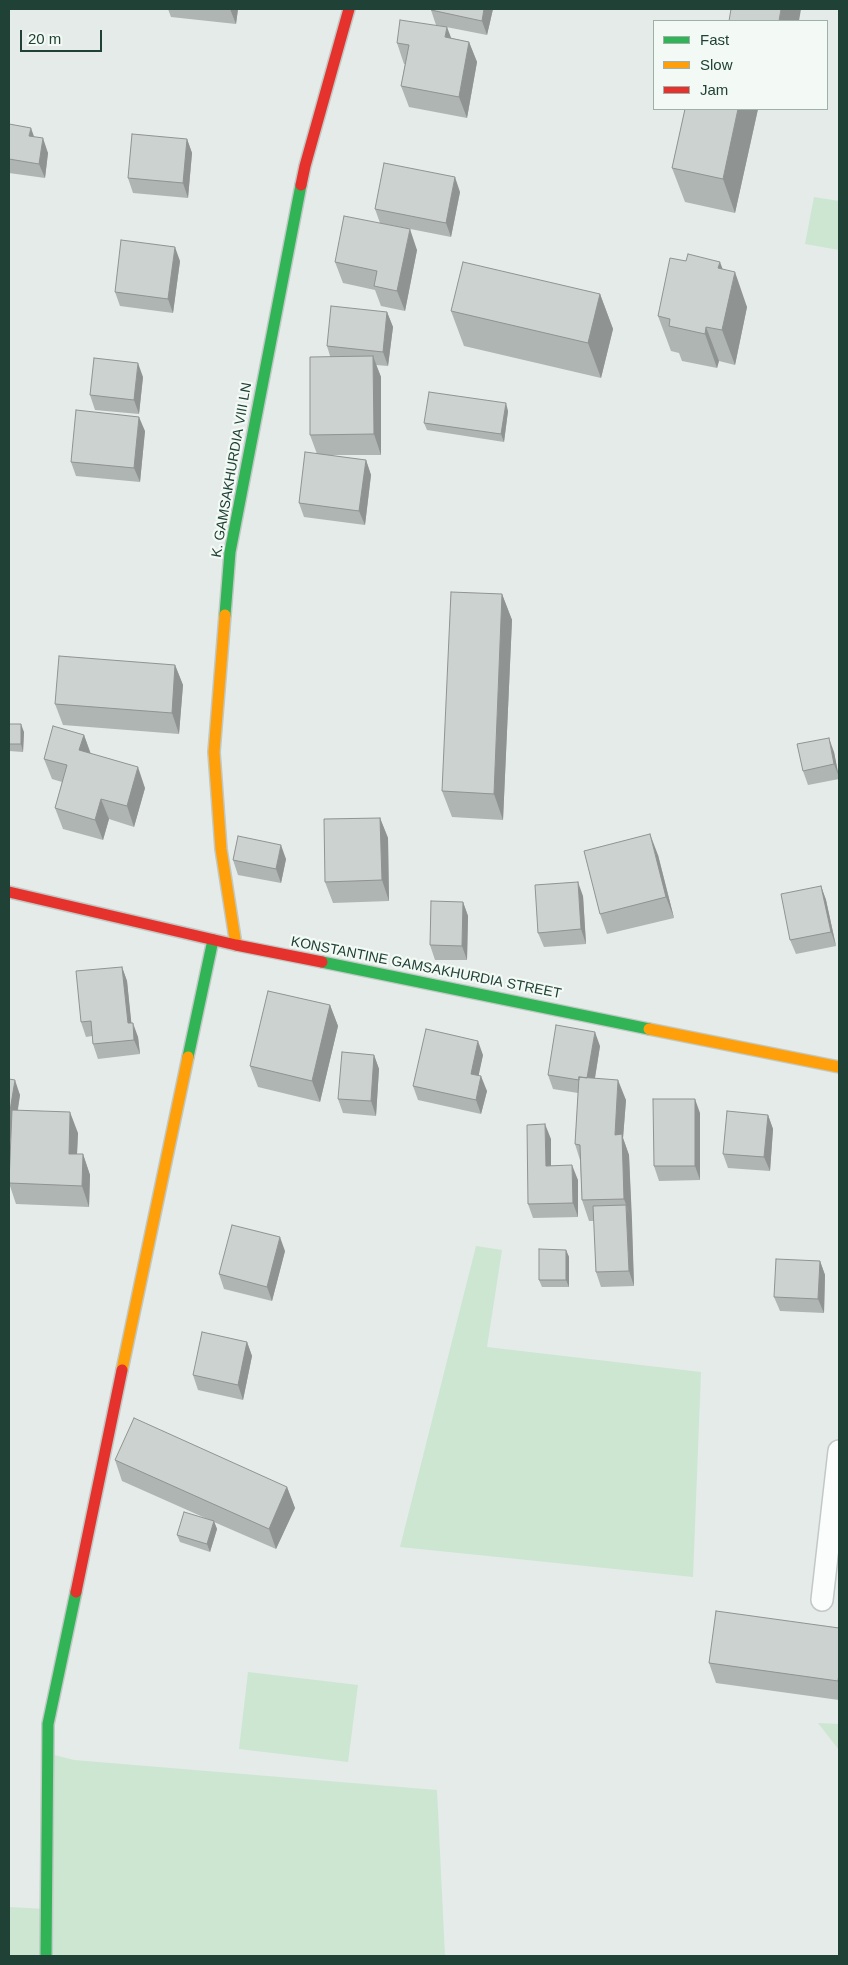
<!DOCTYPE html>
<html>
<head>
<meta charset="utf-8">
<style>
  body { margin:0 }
  #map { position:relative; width:848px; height:1965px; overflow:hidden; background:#e5ebe8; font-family:Helvetica,sans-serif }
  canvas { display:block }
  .frame { position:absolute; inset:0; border:10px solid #204135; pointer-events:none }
  .legend { position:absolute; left:653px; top:20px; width:175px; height:90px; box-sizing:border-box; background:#f3faf6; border:1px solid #9fb0a9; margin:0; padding:6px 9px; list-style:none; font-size:15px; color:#204135 }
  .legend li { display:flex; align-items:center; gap:10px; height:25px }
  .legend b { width:25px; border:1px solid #9fb0a9 }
  .scale { position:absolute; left:20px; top:30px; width:82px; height:22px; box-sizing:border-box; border:2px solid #204135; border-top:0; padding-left:6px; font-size:15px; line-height:18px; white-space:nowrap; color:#204135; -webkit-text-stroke:4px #f3faf6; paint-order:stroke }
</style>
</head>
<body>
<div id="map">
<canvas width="848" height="1965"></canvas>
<div class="frame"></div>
<ul class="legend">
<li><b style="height:6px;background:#30b455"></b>Fast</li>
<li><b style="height:6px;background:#ff9f0a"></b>Slow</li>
<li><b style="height:6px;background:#e5322d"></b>Jam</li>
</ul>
<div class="scale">20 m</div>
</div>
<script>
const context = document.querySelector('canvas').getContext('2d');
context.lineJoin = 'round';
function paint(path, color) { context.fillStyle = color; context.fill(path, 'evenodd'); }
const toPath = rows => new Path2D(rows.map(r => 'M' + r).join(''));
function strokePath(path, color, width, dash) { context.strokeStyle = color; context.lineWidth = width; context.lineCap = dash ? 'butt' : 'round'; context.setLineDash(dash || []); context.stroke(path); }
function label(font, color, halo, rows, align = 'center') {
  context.font = font + ' Helvetica,sans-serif'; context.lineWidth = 4.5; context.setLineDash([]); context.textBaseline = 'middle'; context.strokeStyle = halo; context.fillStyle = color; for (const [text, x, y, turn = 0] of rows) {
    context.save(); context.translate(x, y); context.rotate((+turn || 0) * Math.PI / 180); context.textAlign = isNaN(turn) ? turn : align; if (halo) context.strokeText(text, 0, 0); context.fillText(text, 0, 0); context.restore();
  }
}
paint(toPath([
  [814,197,839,201,839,250,805,244],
  [476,1246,502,1250,487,1347,701,1372,693,1577,400,1547],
  [248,1672,358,1685,348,1762,239,1749],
  [818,1723,839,1724,839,1750],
  [47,1753,74,1760,437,1790,445,1956,9,1956,9,1907,46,1909]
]), '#cce6d2');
const street = toPath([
  [822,1600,839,1451]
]);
const fast = toPath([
  [225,615,230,552,301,185],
  [322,962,649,1029],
  [188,1057,213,940],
  [46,1956,48,1724,76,1592]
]);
const slow = toPath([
  [225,615,214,752,221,849,236,945],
  [649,1029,839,1067],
  [122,1370,188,1057]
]);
const jam = toPath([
  [301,185,305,166,349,9],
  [9,892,236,945,322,962],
  [76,1592,122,1370]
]);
strokePath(street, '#c2c8c5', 24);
strokePath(fast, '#c0c9c5', 14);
strokePath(slow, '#c0c9c5', 14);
strokePath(jam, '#c0c9c5', 14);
strokePath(street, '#fbfcfc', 21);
strokePath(fast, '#30b455', 11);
strokePath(slow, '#ff9f0a', 11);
strokePath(jam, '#e5322d', 11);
paint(toPath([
  [168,9,238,9,236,24,171,17],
  [432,9,493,9,487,35,436,25,431,10],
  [451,38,469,42,477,62,467,118,409,107,401,86,405,64,404,64,397,43],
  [685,109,758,109,735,213,685,202,672,168],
  [9,124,34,137,48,153,45,178,9,173],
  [187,139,192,153,188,198,133,193,128,178],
  [460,192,451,237,380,223,417,250,405,311,381,306,375,290,343,283,335,262,380,223,375,209],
  [180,261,173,313,120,306,115,292],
  [686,261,723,269,747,307,735,365,719,361,717,368,682,361,679,353,671,351,658,316],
  [600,294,613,329,601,378,464,346,451,311],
  [387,312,393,327,388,366,376,365,381,377,381,455,328,455,366,460,371,475,365,525,304,517,299,503,317,454,310,435,330,356,327,346],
  [143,377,139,414,95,410,90,395],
  [508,411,504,442,427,430,424,423],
  [145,431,140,482,76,476,71,462],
  [502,594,512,620,503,820,452,817,442,791],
  [175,665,183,685,179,734,63,725,55,704],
  [9,724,24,732,23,752,9,751],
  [84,735,91,754,145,788,134,827,109,819,103,840,63,829,55,808,62,782,52,779,44,759],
  [834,752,839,779,808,785,803,771],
  [380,818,388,838,389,901,333,903,325,882],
  [658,855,674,918,607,934,600,914],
  [286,859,281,883,238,875,233,860],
  [821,886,826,900,836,946,796,954,790,940],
  [583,896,586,944,544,947,538,933],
  [463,902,468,916,467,960,435,960,430,945],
  [122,967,127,981,131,1023,138,1037,140,1054,98,1059,93,1044,92,1036,86,1037,81,1022],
  [330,1005,338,1026,320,1102,258,1087,250,1066],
  [600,1046,595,1078,626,1100,623,1138,629,1155,634,1286,601,1287,596,1272,594,1221,589,1221,582,1200,580,1160,575,1144,578,1093,553,1089,548,1075],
  [374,1055,379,1069,376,1116,343,1113,338,1099],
  [483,1055,478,1076,487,1091,481,1114,418,1100,413,1086],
  [9,1079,20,1095,18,1110,78,1133,77,1154,83,1154,90,1175,89,1207,16,1204,9,1183,10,1143,9,1142],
  [700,1113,700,1180,659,1181,654,1166],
  [768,1115,773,1129,770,1171,728,1168,723,1154],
  [551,1139,551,1166,578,1180,578,1217,533,1218,528,1204],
  [566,1250,569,1257,569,1287,542,1287,539,1280],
  [285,1251,272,1301,224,1289,219,1274],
  [820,1261,825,1275,824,1313,780,1311,774,1297],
  [247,1342,252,1356,243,1400,198,1390,193,1375],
  [115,1460,287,1487,295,1508,276,1549,214,1522,217,1529,210,1552,180,1542,177,1535,212,1521,122,1481],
  [839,1628,839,1700,716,1683,709,1663]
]), '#afb5b2');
paint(toPath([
  [230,9,238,9,236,24],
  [484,9,493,9,487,35,482,21],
  [781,9,801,9,799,21,779,21],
  [447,27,455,48,445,37],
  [469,42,477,62,467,118,459,97],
  [738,109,758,109,735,213,723,179],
  [31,128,36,142,29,136],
  [43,138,48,153,45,178,39,164],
  [187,139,192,153,188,198,183,183],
  [455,177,460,192,451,237,446,223],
  [410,229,417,250,405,311,397,291],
  [175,247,180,261,173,313,168,299],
  [720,262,731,291,735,272,747,307,735,365,722,330,718,268],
  [600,294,613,329,601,378,588,343],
  [387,312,393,327,388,366,383,352],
  [706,327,719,361,717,368,705,334],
  [373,356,381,377,381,455,374,434],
  [138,363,143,377,139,414,134,400],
  [506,403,508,411,504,442,501,434],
  [139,417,145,431,140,482,134,468],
  [366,460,371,475,365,525,359,511],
  [502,594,512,620,503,820,494,794],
  [175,665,183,685,179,734,172,713],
  [21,724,24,732,23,752,21,744],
  [84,735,91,755,79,750],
  [829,738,834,752,839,777,834,764],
  [138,767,145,788,134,827,127,806],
  [101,799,109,819,103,840,95,820],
  [380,818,388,838,389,901,382,880],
  [650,834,658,855,674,918,666,897],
  [281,845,286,859,281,883,276,869],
  [578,882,583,896,586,944,581,929],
  [821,886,826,900,836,946,831,932],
  [463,902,468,916,467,960,462,946],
  [122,967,127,981,133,1038,128,1023],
  [330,1005,338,1026,320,1102,312,1081],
  [133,1023,138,1037,140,1054,134,1040],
  [595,1032,600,1046,592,1096,586,1081],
  [478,1041,483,1055,476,1088,471,1074],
  [374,1055,379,1069,376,1116,371,1101],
  [481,1076,487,1091,481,1114,476,1100],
  [15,1080,20,1095,12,1143,9,1134,9,1117],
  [618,1080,626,1100,623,1138,629,1155,632,1220,624,1199,615,1135],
  [695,1099,700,1113,700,1180,695,1166],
  [70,1112,78,1133,76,1174,69,1154],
  [768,1115,773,1129,770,1171,764,1157],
  [545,1124,551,1139,551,1180,546,1166],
  [83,1154,90,1175,89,1207,82,1186],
  [572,1165,578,1180,578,1217,573,1203],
  [626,1205,632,1220,634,1286,629,1271],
  [280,1237,285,1251,272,1301,267,1287],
  [566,1250,569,1257,569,1287,566,1280],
  [820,1261,825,1275,824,1313,818,1299],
  [247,1342,252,1356,243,1400,238,1385],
  [287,1487,295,1508,276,1549,269,1529],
  [214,1521,217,1529,210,1552,207,1544]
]), '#8f9391');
const building = toPath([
  [432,9,484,9,482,21,431,10,432,9],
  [731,9,781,9,779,21,729,21,731,9],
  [400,20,447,27,445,37,469,42,459,97,401,86,409,45,397,43,400,20],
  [685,109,738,109,723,179,672,168,685,109],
  [9,124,31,128,29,136,43,138,39,164,9,159,9,124],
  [132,134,187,139,183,183,128,178,132,134],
  [384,163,455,177,446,223,375,209,384,163],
  [344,216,410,229,397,291,374,286,377,271,335,262,344,216],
  [121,240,175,247,168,299,115,292,121,240],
  [688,254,720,262,718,268,735,272,722,330,706,327,705,334,669,326,670,319,658,316,670,258,686,261,688,254],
  [463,262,600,294,588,343,451,311,463,262],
  [331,306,387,312,383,352,327,346,331,306],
  [373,356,374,434,310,435,310,357,373,356],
  [94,358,138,363,134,400,90,395,94,358],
  [429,392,506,403,501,434,424,423,429,392],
  [76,410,139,417,134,468,71,462,76,410],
  [305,452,366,460,359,511,299,503,305,452],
  [451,592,502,594,494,794,442,791,451,592],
  [59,656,175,665,172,713,55,704,59,656],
  [9,724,21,724,21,744,9,744,9,724],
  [53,726,84,735,79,750,138,767,127,806,101,799,95,820,55,808,67,765,44,759,53,726],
  [829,738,834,764,803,771,797,744,829,738],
  [380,818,382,880,325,882,324,819,380,818],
  [650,834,666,897,600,914,584,851,650,834],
  [238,836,281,845,276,869,233,860,238,836],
  [578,882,581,929,538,933,535,885,578,882],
  [821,886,831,932,790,940,781,894,821,886],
  [431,901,463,902,462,946,430,945,431,901],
  [122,967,128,1023,133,1023,134,1040,93,1044,91,1021,81,1022,76,971,122,967],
  [268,991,330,1005,312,1081,250,1066,268,991],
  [556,1025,595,1032,587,1078,579,1077,579,1080,548,1075,556,1025],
  [426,1029,478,1041,471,1074,481,1076,476,1100,413,1086,426,1029],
  [342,1052,374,1055,371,1101,338,1099,342,1052],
  [579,1077,618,1080,615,1135,622,1134,624,1199,582,1200,580,1145,575,1144,579,1077],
  [9,1079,15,1080,9,1117,9,1079],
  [653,1099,695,1099,695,1166,654,1166,653,1099],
  [12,1110,70,1112,69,1154,83,1154,82,1186,9,1183,12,1110],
  [727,1111,768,1115,764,1157,723,1154,727,1111],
  [545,1124,546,1166,572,1165,573,1203,528,1204,527,1125,545,1124],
  [626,1205,629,1271,596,1272,593,1206,626,1205],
  [232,1225,280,1237,267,1287,219,1274,232,1225],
  [539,1249,566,1250,566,1280,539,1280,539,1249],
  [776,1259,820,1261,818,1299,774,1297,776,1259],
  [202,1332,247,1342,238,1385,193,1375,202,1332],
  [134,1418,287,1487,269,1529,115,1460,134,1418],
  [184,1512,214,1521,207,1544,177,1535,184,1512],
  [716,1611,839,1628,839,1674,838,1681,709,1663,716,1611]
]);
paint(building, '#ccd2cf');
strokePath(building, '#8f9391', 1);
label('14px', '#204135', '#f3faf6', [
  ["K. GAMSAKHURDIA VIII LN",232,470,-80],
  ["KONSTANTINE GAMSAKHURDIA STREET",426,968,11]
]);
</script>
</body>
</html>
